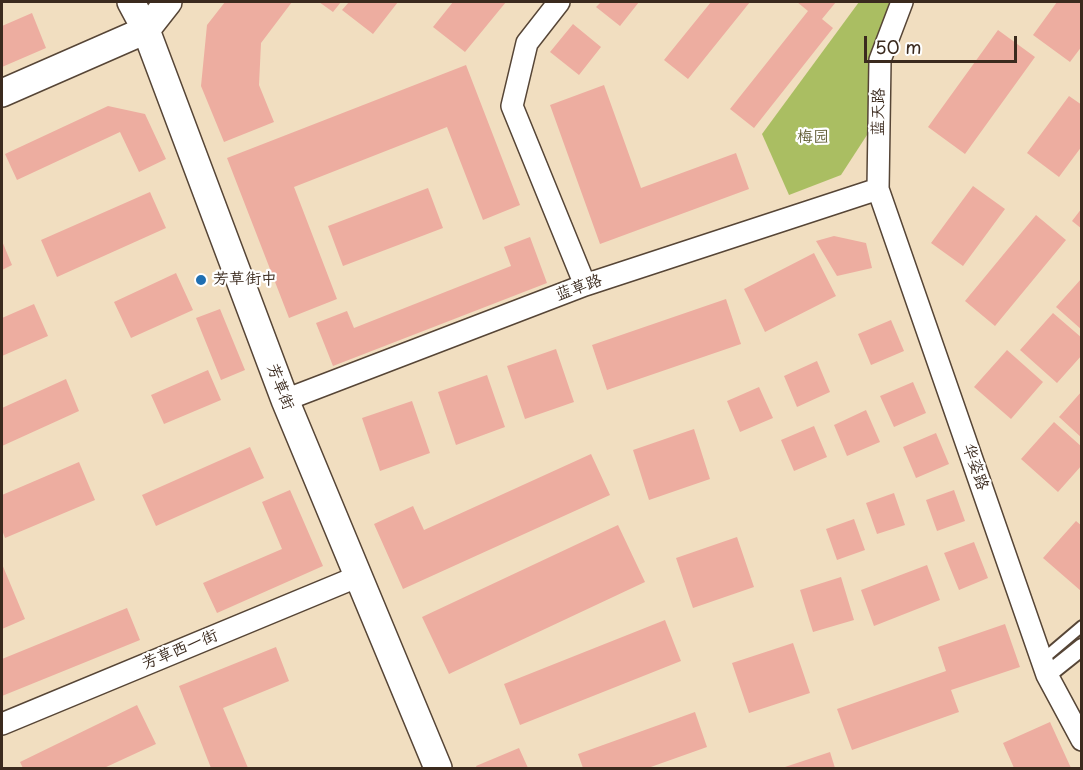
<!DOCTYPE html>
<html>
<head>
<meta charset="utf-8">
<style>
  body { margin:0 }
  #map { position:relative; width:1083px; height:770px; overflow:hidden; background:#f1dec0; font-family:"Playpen Sans",sans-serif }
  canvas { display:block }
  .frame { position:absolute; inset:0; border:3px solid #3b2a1e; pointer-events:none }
  .scale { position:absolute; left:864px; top:36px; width:153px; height:27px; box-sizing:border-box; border:3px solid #3b2a1e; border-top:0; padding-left:8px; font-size:18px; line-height:21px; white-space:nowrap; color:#3b2a1e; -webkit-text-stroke:4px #fff; paint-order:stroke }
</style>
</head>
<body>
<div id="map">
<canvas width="1083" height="770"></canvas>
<div class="frame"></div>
<div class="scale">50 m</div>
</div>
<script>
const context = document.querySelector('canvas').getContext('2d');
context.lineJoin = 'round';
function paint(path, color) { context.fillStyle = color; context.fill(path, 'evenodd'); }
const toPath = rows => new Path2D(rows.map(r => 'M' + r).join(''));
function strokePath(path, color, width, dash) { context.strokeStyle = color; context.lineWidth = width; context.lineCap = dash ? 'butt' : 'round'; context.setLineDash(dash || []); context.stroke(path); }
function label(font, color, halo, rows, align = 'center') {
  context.font = font + ' "Playpen Sans","LXGW WenKai TC",sans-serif'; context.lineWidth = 4.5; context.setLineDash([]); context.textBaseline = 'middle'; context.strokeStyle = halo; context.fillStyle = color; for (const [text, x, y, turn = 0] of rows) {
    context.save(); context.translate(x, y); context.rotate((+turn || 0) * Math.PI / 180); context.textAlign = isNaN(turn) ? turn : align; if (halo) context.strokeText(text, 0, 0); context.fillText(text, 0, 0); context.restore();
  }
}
paint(toPath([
  [859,2,889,2,867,135,841,175,789,195,762,134]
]), '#aabe62');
paint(toPath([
  [225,2,292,2,261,43,259,85,274,122,224,142,201,86,207,25],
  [319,2,341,2,333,12],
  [349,2,398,2,373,34,342,10],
  [453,2,506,2,465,52,433,27],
  [601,2,639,2,620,26,596,7],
  [711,2,750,2,688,79,664,60],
  [797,2,836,2,822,19,833,28,754,128,730,109,808,11],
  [1057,2,1082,2,1082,46,1070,62,1033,35],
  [32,13,46,48,2,67,2,26],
  [573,24,601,47,579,75,550,52],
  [998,30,1035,57,965,154,928,127],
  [466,65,520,205,483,220,447,127,294,187,337,299,289,318,227,158],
  [604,85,641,188,736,153,749,189,600,244,550,105],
  [1069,96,1082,105,1082,146,1059,177,1027,153],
  [108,106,145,114,166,159,139,172,120,132,17,180,5,154],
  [973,186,1005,209,963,266,931,243],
  [428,188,443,228,343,266,328,226],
  [150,192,166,228,57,277,41,240],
  [1082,208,1082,229,1072,221],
  [1036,215,1066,240,995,326,965,301],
  [834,236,866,243,872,268,837,276,816,241],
  [530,237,547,283,333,366,316,323,347,311,354,328,511,266,504,247],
  [2,241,12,265,2,270],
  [814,253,836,296,765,332,744,289],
  [176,273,193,310,131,338,114,302],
  [1082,278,1082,330,1056,307],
  [726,299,741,344,607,390,592,345],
  [34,304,48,336,2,356,2,318],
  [220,309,245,370,221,380,196,318],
  [1053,313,1082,338,1082,355,1057,383,1020,350],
  [891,320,904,351,871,365,858,334],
  [556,349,574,402,525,419,507,366],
  [1007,350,1043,382,1011,419,974,387],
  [817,361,830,392,797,407,784,376],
  [208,370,221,400,164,424,151,395],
  [487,375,505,427,456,445,438,392],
  [66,379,79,411,2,446,2,408],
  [913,382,926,413,894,427,880,396],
  [759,387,773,418,740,432,727,401],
  [1082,391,1082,438,1059,417],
  [412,401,430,453,380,471,362,418],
  [866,410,880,442,847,456,834,425],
  [1054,422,1082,447,1082,465,1058,492,1021,459],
  [814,426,827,457,794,471,781,440],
  [694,429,710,479,649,500,633,450],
  [936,433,949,464,916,478,903,447],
  [250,447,264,478,156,526,142,495],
  [591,454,610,495,403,589,374,524,413,506,424,530],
  [79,462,95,500,5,538,2,530,2,495],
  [290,490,323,566,217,613,203,583,282,549,262,502],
  [954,490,965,521,937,531,926,500],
  [894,493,905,525,877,534,866,503],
  [854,519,865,550,837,560,826,529],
  [1076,521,1082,526,1081,591,1043,558],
  [618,525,645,582,449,674,422,617],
  [737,537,754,587,693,608,676,558],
  [974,542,988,578,959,590,944,553],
  [2,564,25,619,2,629],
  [927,565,940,600,874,626,861,590],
  [841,577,854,620,813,632,800,590],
  [127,608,140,640,2,696,2,659],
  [665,620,681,661,520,725,504,684],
  [1005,624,1020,667,951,690,959,712,852,750,837,709,946,671,938,647],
  [793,643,810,693,749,713,732,663],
  [276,647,289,681,223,708,248,768,211,768,179,686],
  [137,705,156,744,104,768,23,768,20,762],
  [695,712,707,747,648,768,583,768,578,754],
  [1050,722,1071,768,1014,768,1003,743],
  [519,748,528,768,477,768,476,766],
  [830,752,835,768,782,768]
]), '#edada0');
const service = toPath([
  [1042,660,1082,626]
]);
const pedestrian = toPath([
  [1047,675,1082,647]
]);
const minor = toPath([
  [559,2,527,43,512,106,585,285],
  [902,2,880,60,878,189,1047,675,1082,740],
  [285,400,585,285,878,189],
  [2,724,359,576]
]);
const tertiary = toPath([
  [131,2,146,30,285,400,438,768],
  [2,93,146,30,168,2]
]);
strokePath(service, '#564536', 14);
strokePath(pedestrian, '#564536', 20);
strokePath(minor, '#564536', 24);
strokePath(tertiary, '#564536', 30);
strokePath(service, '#fff', 10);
strokePath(pedestrian, '#fff', 16);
strokePath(minor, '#fff', 21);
strokePath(tertiary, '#fff', 27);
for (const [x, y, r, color] of [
  [201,280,6,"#1f6fb2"]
]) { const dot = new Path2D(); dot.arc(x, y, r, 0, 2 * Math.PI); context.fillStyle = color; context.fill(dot); strokePath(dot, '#fff', 2); }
label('16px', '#3b2a1e', '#fff', [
  ["蓝天路",879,112,-89],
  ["蓝草路",579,288,-20],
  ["芳草街",280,387,69],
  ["华姿路",975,467,71],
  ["芳草西一街",180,650,-22]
]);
label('16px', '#625e36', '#fff', [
  ["梅园",813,138]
]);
label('16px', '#3b2a1e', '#fff', [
  ["芳草街中",213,280]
], 'left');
</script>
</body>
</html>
